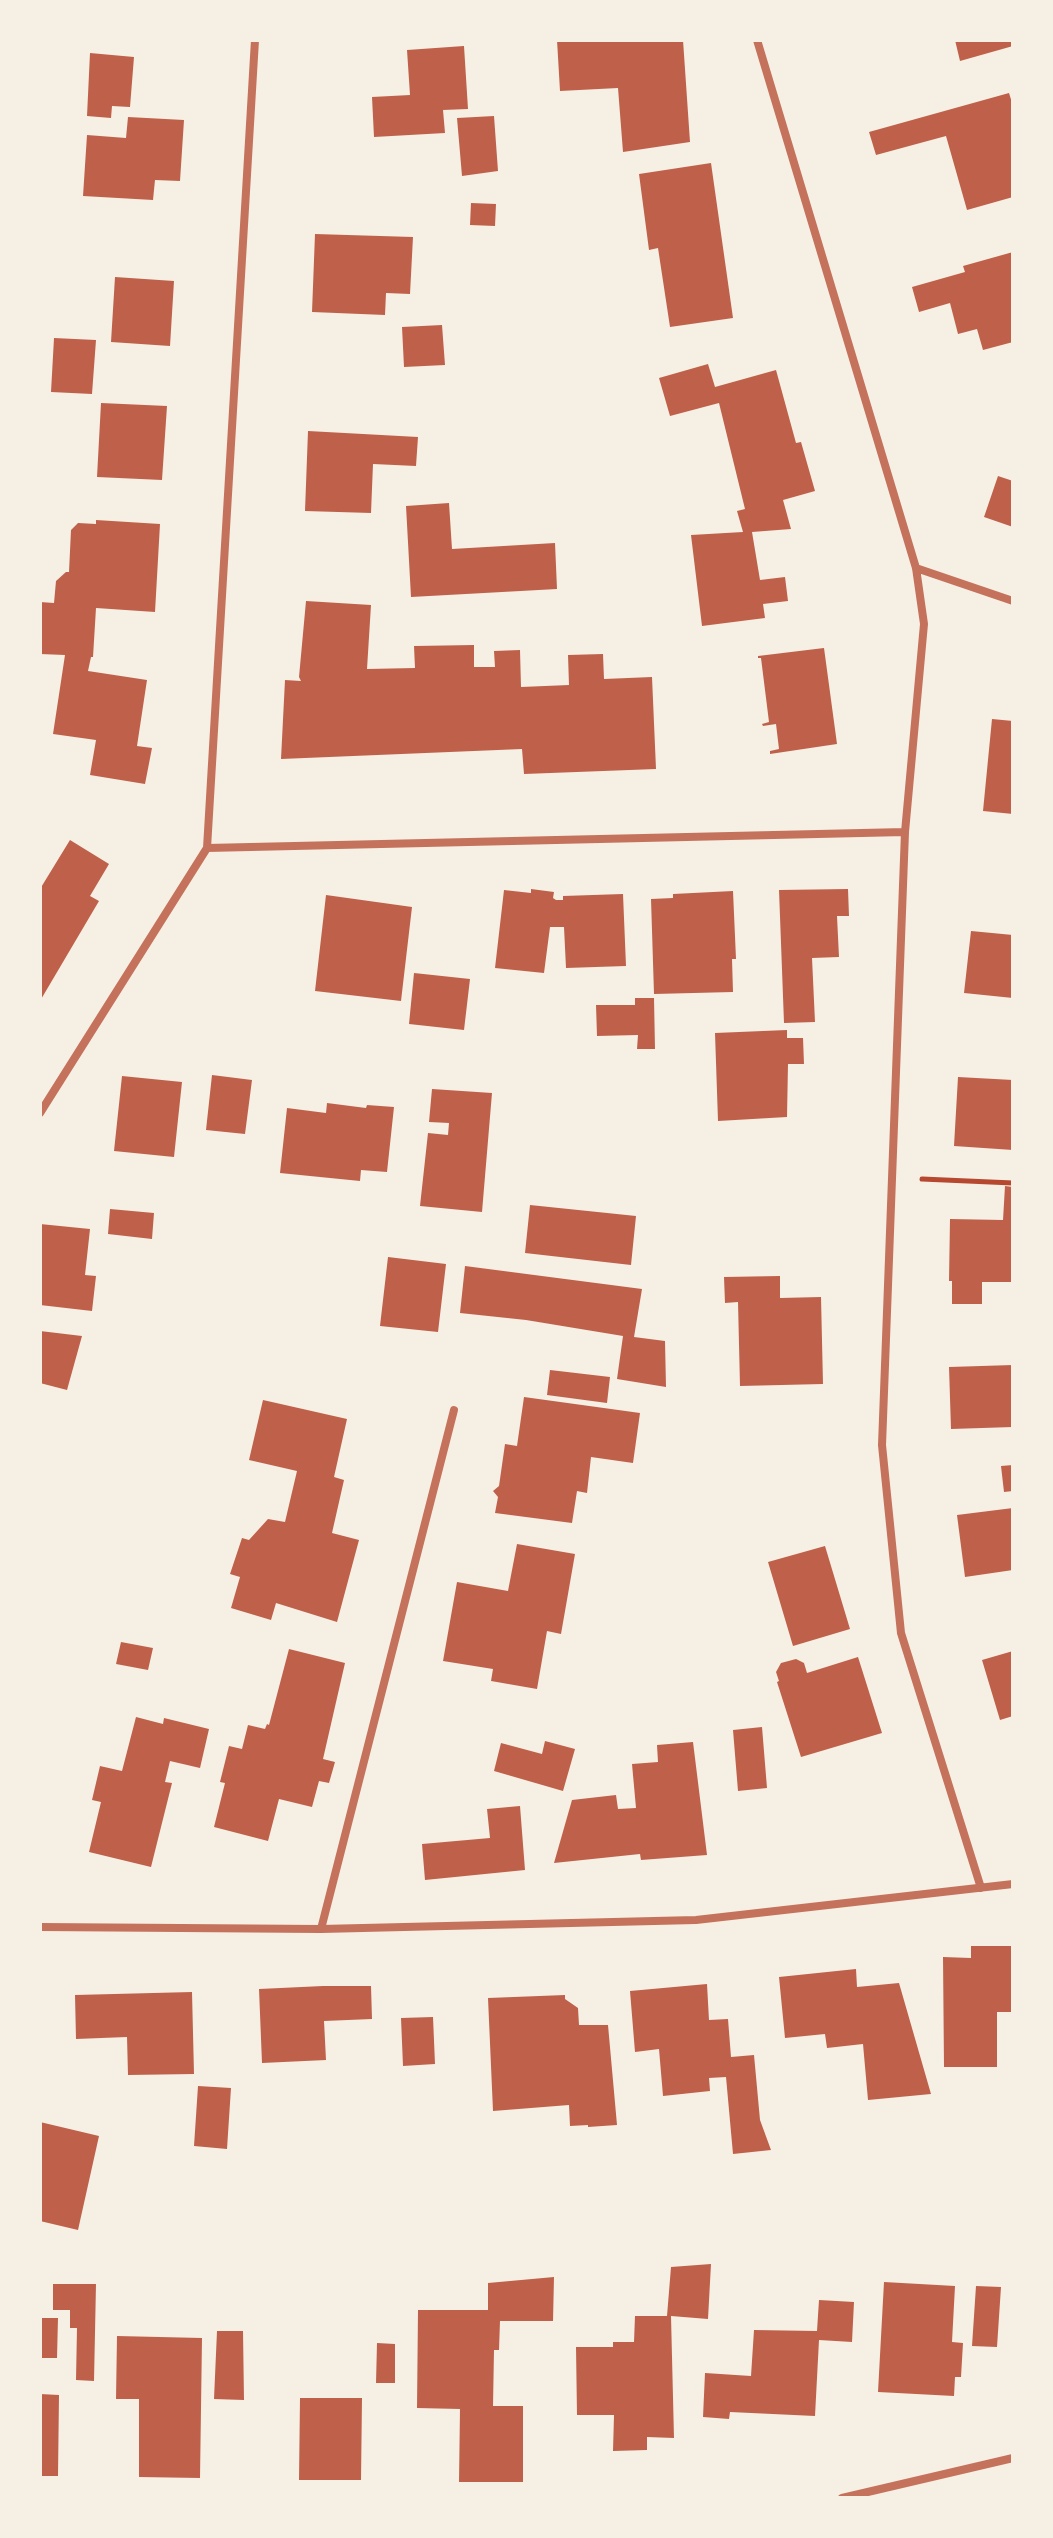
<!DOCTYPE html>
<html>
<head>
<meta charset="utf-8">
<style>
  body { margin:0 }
  #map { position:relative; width:1053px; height:2538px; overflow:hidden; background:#f6efe4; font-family:Lato,sans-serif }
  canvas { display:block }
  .frame { position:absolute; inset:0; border:42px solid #f6efe4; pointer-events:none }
</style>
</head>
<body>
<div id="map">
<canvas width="1053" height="2538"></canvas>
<div class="frame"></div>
</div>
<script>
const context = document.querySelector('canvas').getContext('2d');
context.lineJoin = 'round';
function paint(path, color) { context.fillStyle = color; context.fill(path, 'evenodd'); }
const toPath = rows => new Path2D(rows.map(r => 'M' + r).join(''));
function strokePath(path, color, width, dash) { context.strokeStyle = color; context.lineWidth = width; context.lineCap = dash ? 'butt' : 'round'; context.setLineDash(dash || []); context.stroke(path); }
paint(toPath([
  [557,40,683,40,690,142,623,152,618,88,560,91],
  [955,40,1013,40,1013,46,960,61],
  [464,46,468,109,443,110,445,133,374,137,372,97,410,95,407,50],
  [90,53,134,57,130,107,112,106,111,118,87,116],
  [1009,93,1013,106,1013,197,967,210,946,136,876,155,869,132],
  [494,116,498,171,462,176,457,118],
  [128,117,184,120,180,181,155,180,153,200,83,196,87,135,126,138],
  [711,163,733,318,670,327,658,248,649,250,639,174],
  [471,203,496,204,495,226,470,225],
  [315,234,413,237,410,294,386,293,385,315,312,312],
  [1013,252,1013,342,983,350,977,329,958,334,950,303,919,312,912,287,965,272,963,266],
  [115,277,174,281,170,346,111,342],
  [442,325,445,365,404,367,402,327],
  [54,338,96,340,92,394,51,392],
  [708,364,715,387,776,370,796,443,801,442,815,491,783,500,791,529,752,532,760,580,785,577,788,601,763,604,765,618,702,626,691,535,743,532,737,511,745,509,719,403,670,416,659,378],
  [101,403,167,406,162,480,97,477],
  [308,431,418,437,416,466,373,464,371,513,305,511],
  [998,476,1013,481,1013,527,984,517],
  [449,503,452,549,555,543,557,589,411,597,406,506],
  [96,520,160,524,155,612,96,608,93,657,91,657,88,671,147,680,137,746,152,748,145,784,90,775,96,740,53,734,65,655,40,654,40,602,54,603,56,581,66,572,69,572,71,530,78,523,96,524],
  [306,601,371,605,367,669,415,668,414,646,474,645,474,667,495,667,494,651,520,650,521,687,569,685,568,655,603,654,604,679,652,677,656,769,524,774,522,749,281,759,285,680,301,681,299,677],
  [824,648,837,744,770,754,770,751,779,749,776,724,763,726,762,724,769,722,761,658,758,658,758,656],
  [992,719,1013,721,1013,814,983,811],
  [70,840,109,864,90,896,99,901,40,1001,40,889],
  [531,889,554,892,553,898,556,900,563,900,563,896,623,894,626,966,566,968,564,927,550,927,544,973,495,968,504,890,531,893],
  [848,889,849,916,837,916,839,957,812,958,815,1022,784,1023,779,890],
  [733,891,736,959,732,959,733,992,654,994,651,899,673,898,673,894],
  [326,895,412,907,401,1001,315,991],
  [971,931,1013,935,1013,998,964,993],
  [414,973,470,979,464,1030,409,1024],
  [635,998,654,998,655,1049,637,1049,638,1035,597,1036,596,1005,635,1005],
  [787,1030,787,1038,803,1038,804,1064,788,1064,787,1117,718,1121,715,1033],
  [212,1075,252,1080,245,1134,206,1130],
  [122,1076,182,1082,174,1157,114,1151],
  [958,1077,1013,1080,1013,1150,954,1146],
  [432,1089,492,1093,482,1212,420,1206,428,1133,448,1135,449,1123,429,1122],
  [327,1103,366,1108,367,1105,394,1107,387,1172,361,1170,360,1181,280,1173,287,1108,326,1113],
  [1005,1186,1013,1187,1013,1282,982,1282,982,1304,952,1304,952,1281,949,1281,950,1219,1003,1220],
  [530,1205,636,1216,631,1265,525,1253],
  [110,1209,154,1213,152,1239,108,1234],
  [40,1224,90,1229,85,1275,96,1276,92,1311,40,1305],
  [388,1257,446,1264,438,1332,380,1326],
  [465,1266,642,1289,634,1337,665,1341,666,1387,617,1379,623,1336,526,1320,460,1313],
  [780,1276,780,1298,821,1297,823,1384,740,1386,738,1302,725,1303,724,1277],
  [40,1331,82,1336,67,1390,40,1383],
  [1013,1365,1013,1427,951,1429,949,1367],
  [550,1370,610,1377,607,1403,547,1395],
  [524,1397,640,1413,633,1463,591,1457,587,1493,577,1491,572,1523,495,1513,498,1497,493,1491,499,1486,505,1444,517,1446],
  [263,1400,347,1419,334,1477,344,1480,332,1533,359,1540,337,1622,276,1603,271,1620,231,1608,240,1577,230,1574,242,1538,249,1540,268,1519,285,1522,297,1471,249,1460],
  [1013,1465,1013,1491,1004,1492,1001,1466],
  [1013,1508,1013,1570,965,1577,957,1515],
  [517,1544,575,1554,561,1634,547,1631,537,1689,491,1681,493,1669,443,1661,457,1582,508,1591],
  [825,1546,850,1629,793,1646,768,1562],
  [121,1642,153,1648,148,1670,116,1664],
  [289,1649,345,1663,323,1759,335,1762,329,1783,319,1781,312,1807,279,1799,268,1841,214,1827,225,1783,220,1782,229,1746,242,1749,248,1725,265,1729,267,1724,269,1725],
  [1013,1651,1013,1716,1000,1720,982,1660],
  [858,1657,882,1733,801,1757,777,1682,779,1681,776,1672,781,1663,796,1659,804,1663,807,1673],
  [136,1717,163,1724,164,1718,209,1729,200,1768,170,1761,165,1782,172,1783,151,1867,89,1852,101,1802,92,1800,100,1766,122,1771],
  [762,1727,767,1788,738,1791,733,1730],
  [545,1741,575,1749,563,1791,494,1771,501,1743,542,1754],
  [693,1742,707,1855,641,1860,640,1854,554,1863,572,1800,616,1795,618,1809,636,1808,632,1764,658,1762,657,1745],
  [520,1806,525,1870,425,1880,422,1844,490,1838,487,1809],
  [971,1946,1013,1946,1013,2012,997,2012,997,2067,944,2067,943,1957,971,1958],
  [856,1969,857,1987,899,1983,931,2094,868,2100,863,2044,827,2048,825,2034,785,2038,779,1977],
  [707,1984,709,2020,728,2019,731,2057,754,2055,760,2120,771,2150,733,2154,726,2077,709,2078,710,2091,663,2096,659,2049,635,2052,630,1991],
  [323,1986,371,1986,372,2019,324,2021,326,2060,262,2063,259,1989],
  [192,1992,194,2074,128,2075,127,2037,76,2039,75,1995],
  [565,1995,565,1999,578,2008,579,2025,608,2025,617,2125,588,2127,588,2125,570,2126,569,2105,493,2111,488,1998],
  [433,2017,435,2064,403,2066,401,2018],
  [198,2086,231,2088,227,2149,194,2146],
  [40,2122,99,2136,78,2230,40,2221],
  [711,2264,708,2319,671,2316,674,2438,647,2437,647,2450,613,2451,614,2415,577,2415,576,2347,613,2347,613,2342,634,2342,635,2316,667,2316,671,2267],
  [554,2277,553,2321,500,2321,499,2350,494,2350,493,2406,523,2406,523,2482,459,2482,460,2409,417,2408,418,2310,488,2310,488,2283],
  [884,2282,955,2286,952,2342,963,2343,961,2377,955,2377,954,2396,878,2392],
  [53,2284,96,2284,94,2381,76,2380,77,2328,70,2328,70,2310,53,2310],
  [976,2286,1001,2287,997,2347,972,2346],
  [819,2300,854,2302,852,2342,819,2340,815,2416,730,2412,729,2419,703,2417,705,2373,751,2376,754,2330,817,2331],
  [40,2318,58,2318,57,2358,40,2358],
  [217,2331,243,2331,244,2400,214,2399],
  [117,2336,202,2338,200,2478,139,2477,139,2399,116,2399],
  [377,2343,395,2344,395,2383,376,2383],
  [40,2394,59,2395,58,2476,40,2476],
  [300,2398,362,2398,361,2480,299,2480]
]), '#bf614a');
strokePath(toPath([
  [922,1179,1013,1183]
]), '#b5482f', 5);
strokePath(toPath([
  [757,40,916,568,924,624,905,832,882,1445,901,1633,981,1888],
  [916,568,1013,601],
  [207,848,905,832],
  [40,1113,207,848,255,40],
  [40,1927,321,1929,696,1920,1013,1884],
  [321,1929,454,1410],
  [842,2498,1013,2458]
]), '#c5725c', 8);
</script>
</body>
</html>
